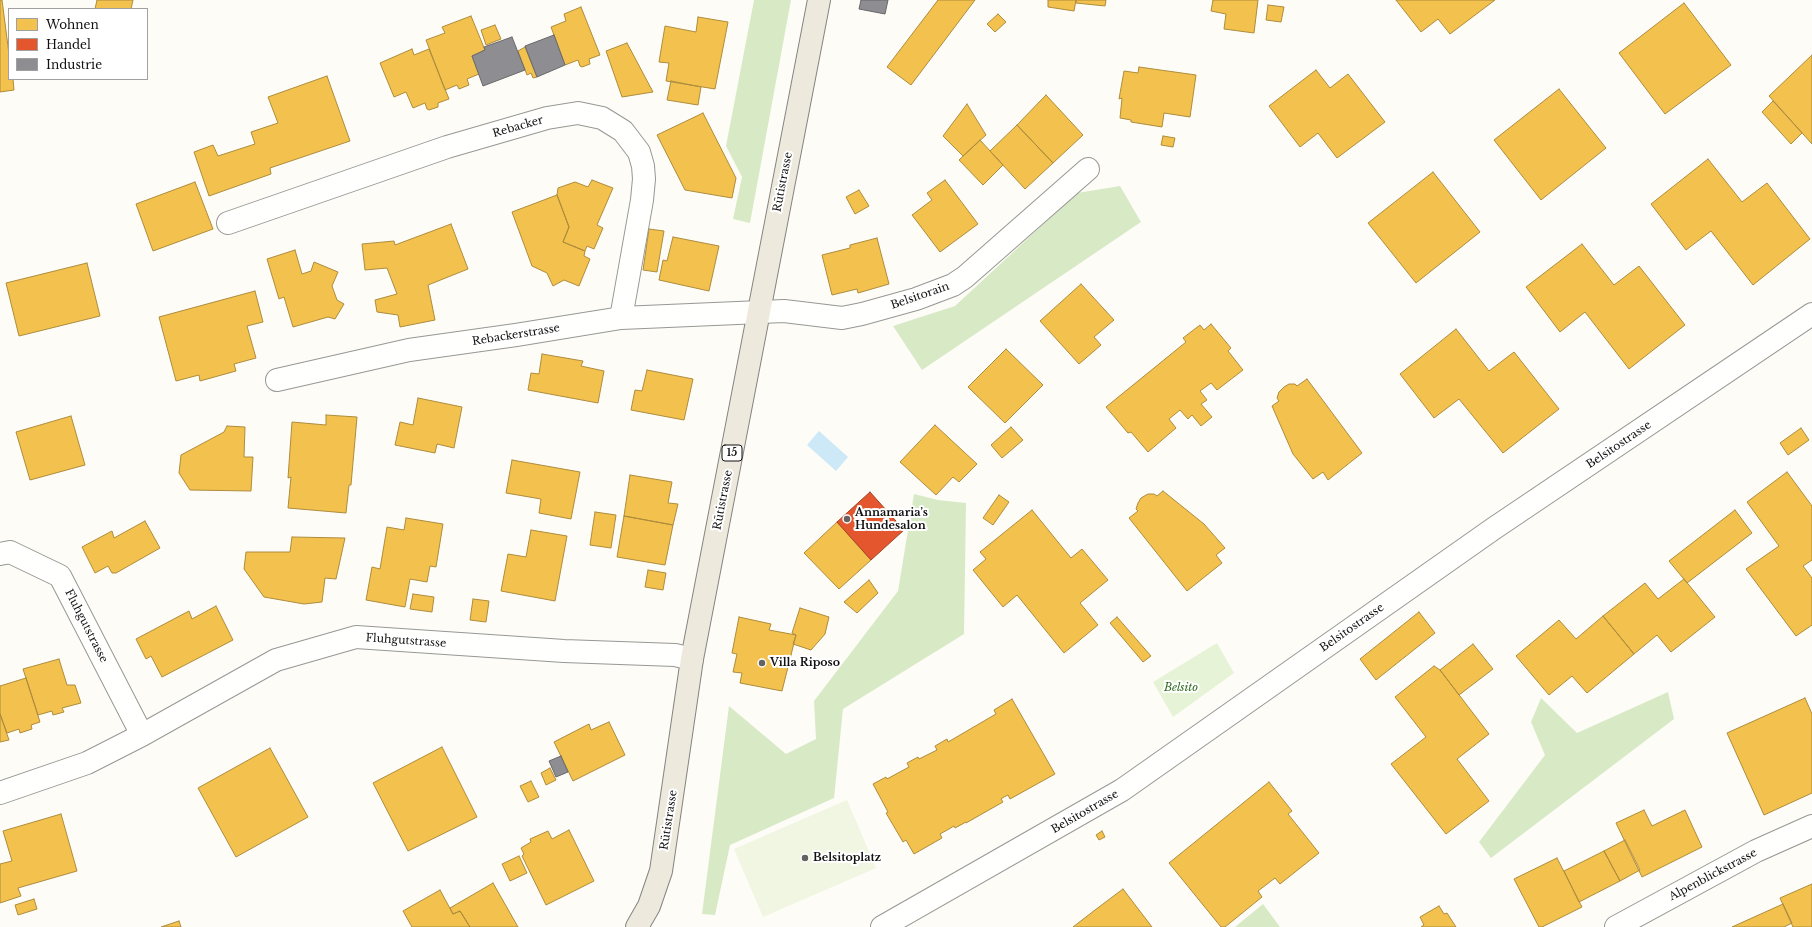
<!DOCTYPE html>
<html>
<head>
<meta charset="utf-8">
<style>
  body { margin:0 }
  #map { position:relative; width:1812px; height:927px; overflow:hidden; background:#fdfcf7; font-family:"Libre Baskerville",serif }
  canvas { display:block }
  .legend { position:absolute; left:8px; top:8px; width:140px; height:72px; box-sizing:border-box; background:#fff; border:1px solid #a0a0a0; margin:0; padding:5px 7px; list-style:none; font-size:12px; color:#111 }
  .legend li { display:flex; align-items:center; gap:8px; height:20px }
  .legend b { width:20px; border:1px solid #a0a0a0 }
</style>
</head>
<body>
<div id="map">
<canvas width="1812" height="927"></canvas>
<ul class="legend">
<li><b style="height:11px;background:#f2c14e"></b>Wohnen</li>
<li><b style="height:11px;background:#e4572e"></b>Handel</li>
<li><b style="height:11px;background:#8d8d92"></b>Industrie</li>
</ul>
</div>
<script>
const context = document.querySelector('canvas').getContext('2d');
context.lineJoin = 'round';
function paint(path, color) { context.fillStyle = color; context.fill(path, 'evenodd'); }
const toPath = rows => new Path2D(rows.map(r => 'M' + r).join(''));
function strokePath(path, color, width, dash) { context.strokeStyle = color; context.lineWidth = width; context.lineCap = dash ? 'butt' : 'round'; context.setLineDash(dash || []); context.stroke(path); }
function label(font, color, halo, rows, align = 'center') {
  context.font = font + ' "Libre Baskerville",serif'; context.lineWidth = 4; context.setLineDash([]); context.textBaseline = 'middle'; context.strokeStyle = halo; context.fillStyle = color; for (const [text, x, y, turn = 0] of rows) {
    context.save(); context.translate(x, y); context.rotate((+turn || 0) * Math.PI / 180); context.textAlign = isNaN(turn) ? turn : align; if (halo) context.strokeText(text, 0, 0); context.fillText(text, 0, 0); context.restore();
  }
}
paint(toPath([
  [1217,643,1234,673,1173,717,1153,682]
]), '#e7f3d7');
paint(toPath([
  [754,0,791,0,750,223,733,219,742,177,726,146],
  [1120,186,1141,222,922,370,893,326,955,306,1077,193],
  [914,494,938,500,966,503,964,634,843,709,834,798,730,845,715,915,702,914,729,706,786,754,816,739,814,701,898,591],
  [1668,692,1674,719,1491,858,1479,842,1545,755,1531,722,1541,698,1577,733],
  [1263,904,1280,927,1235,927]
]), '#d8eac5');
paint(toPath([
  [847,800,876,868,763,917,734,849]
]), '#f0f6e1');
paint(toPath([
  [819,431,848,457,836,471,807,445]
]), '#cde8f7');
const homes = toPath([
  [0,0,2,0,9,54,9,79,13,79,14,90,0,92,0,0],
  [97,0,133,0,131,9,95,9,97,0],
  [938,0,975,0,911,85,887,67,938,0],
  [1048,0,1076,0,1074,11,1048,7,1048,0],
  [1076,0,1106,0,1105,6,1076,3,1076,0],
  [1213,0,1258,0,1254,33,1224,29,1226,14,1211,11,1213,0],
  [1396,0,1495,0,1450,34,1438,19,1421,32,1396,0],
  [1684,3,1731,65,1665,114,1619,53,1684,3],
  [1268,5,1284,7,1281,22,1266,20,1268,5],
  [581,7,600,55,589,59,590,64,582,67,580,66,578,60,565,65,551,27,566,21,564,14,581,7],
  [998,14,1006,22,995,32,987,24,998,14],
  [471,16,485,50,472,56,479,74,467,79,469,85,459,89,457,85,445,90,426,40,445,33,442,27,471,16],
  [698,17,728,22,715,89,666,81,669,63,659,62,665,26,696,32,698,17],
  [495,25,501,39,486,45,481,30,495,25],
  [627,43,653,92,622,97,606,51,627,43],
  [525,47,537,77,533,78,531,73,527,75,518,51,525,47],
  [412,49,414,55,429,49,449,99,438,103,438,107,429,110,427,109,425,103,413,108,406,92,394,97,380,63,412,49],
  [1812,55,1812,144,1769,96,1812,55],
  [1139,67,1196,75,1190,117,1164,113,1162,127,1131,122,1131,120,1120,118,1122,98,1119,99,1124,71,1138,73,1139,67],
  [1316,70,1330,88,1348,74,1385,122,1337,158,1318,133,1300,147,1269,106,1316,70],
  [327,76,350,141,270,168,271,174,209,196,194,152,213,145,218,156,255,144,251,132,278,123,268,97,327,76],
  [671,81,701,87,698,105,667,100,671,81],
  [1559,89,1606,148,1541,200,1494,140,1559,89],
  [1046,95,1083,135,1053,163,1017,125,1046,95],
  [1773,101,1802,133,1791,144,1762,112,1773,101],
  [967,104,986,135,963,156,943,136,967,104],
  [703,113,736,178,732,198,685,190,657,135,703,113],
  [1017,125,1053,163,1025,189,990,151,1017,125],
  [1163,136,1175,138,1173,147,1161,145,1163,136],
  [980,140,1003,165,983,185,959,160,980,140],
  [1708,159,1742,202,1767,183,1810,239,1753,285,1711,231,1686,250,1651,204,1708,159],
  [1433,172,1480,232,1416,283,1368,223,1433,172],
  [592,180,613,188,597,225,603,228,594,249,587,246,585,251,563,242,569,227,557,195,558,188,575,182,588,187,592,180],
  [945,180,978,224,940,252,912,215,932,200,927,193,945,180],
  [195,182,213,229,153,251,136,204,195,182],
  [859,190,869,206,855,214,846,197,859,190],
  [557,195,569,227,563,242,585,251,584,256,590,259,579,286,564,280,553,286,547,273,532,266,512,212,557,195],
  [451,224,468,269,428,285,435,320,400,327,398,315,377,312,375,300,397,294,387,268,365,270,362,244,394,241,395,245,451,224],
  [649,229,664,231,657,272,643,270,649,229],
  [673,237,719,246,709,291,659,280,663,260,667,261,673,237],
  [877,238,889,284,858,293,857,289,832,295,822,255,850,248,850,245,877,238],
  [1582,244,1614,285,1639,266,1685,325,1629,369,1585,312,1560,332,1526,287,1582,244],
  [295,250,302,274,311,271,314,262,338,272,332,286,337,300,344,304,335,319,328,317,293,327,284,297,279,299,267,259,295,250],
  [87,263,100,316,19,336,6,283,87,263],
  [1081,284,1114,320,1094,337,1101,345,1079,364,1040,321,1081,284],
  [255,291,263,322,247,326,256,358,234,364,236,371,200,381,199,375,176,381,159,317,255,291],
  [1211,324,1231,348,1228,351,1243,370,1217,390,1211,383,1200,391,1207,400,1201,404,1212,417,1201,426,1192,415,1188,419,1180,410,1169,419,1176,428,1148,452,1131,432,1128,433,1106,407,1186,342,1183,338,1200,325,1204,330,1211,324],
  [1456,329,1489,371,1514,352,1559,409,1503,453,1459,399,1434,418,1400,374,1456,329],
  [1006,349,1043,385,1005,423,968,387,1006,349],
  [542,354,583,361,581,366,604,371,598,403,528,390,531,373,539,374,542,354],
  [647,370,693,379,684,420,631,410,635,390,642,391,647,370],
  [1307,379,1362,453,1328,480,1323,472,1313,479,1293,454,1272,406,1279,401,1277,398,1279,392,1284,387,1289,384,1295,384,1297,386,1307,379],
  [418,398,462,407,454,448,437,444,435,453,395,445,400,422,413,425,418,398],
  [326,415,357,417,351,485,349,485,346,513,288,508,291,477,288,478,292,422,326,425,326,415],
  [71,416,85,465,30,480,16,432,71,416],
  [935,425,977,464,959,482,953,477,936,495,900,462,935,425],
  [227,426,245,427,244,457,253,457,251,491,190,490,179,473,181,455,224,432,227,426],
  [1011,427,1023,440,1002,458,991,445,1011,427],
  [1801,428,1809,440,1788,455,1780,443,1801,428],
  [512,460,580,472,571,519,539,513,541,499,506,493,512,460],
  [1787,472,1812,506,1812,560,1803,566,1812,578,1812,625,1796,636,1746,569,1779,546,1747,502,1787,472],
  [630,475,672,482,668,503,678,504,673,525,624,516,630,475],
  [1163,491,1204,524,1225,548,1216,555,1222,563,1187,591,1129,518,1138,511,1136,509,1138,503,1141,498,1148,494,1154,494,1157,496,1163,491],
  [999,495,1009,502,993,525,983,518,999,495],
  [1032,510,1071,558,1082,549,1108,580,1080,603,1098,625,1064,653,1017,595,1003,607,973,570,986,559,980,552,1032,510],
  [1735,510,1752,533,1687,583,1669,561,1735,510],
  [595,512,616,515,611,548,590,545,595,512],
  [624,516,673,525,665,565,617,557,624,516],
  [406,518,443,524,436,567,430,566,427,582,410,579,405,607,366,600,372,567,380,569,387,527,404,530,406,518],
  [145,521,160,548,116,573,112,573,108,566,95,573,82,547,112,531,114,538,145,521],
  [837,522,871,560,839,589,804,553,837,522],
  [531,530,567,536,555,601,501,591,508,554,526,557,531,530],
  [292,537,345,538,336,579,325,578,322,602,304,604,264,597,244,569,246,552,290,552,292,537],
  [648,570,666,573,663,590,645,587,648,570],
  [1684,579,1715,617,1671,652,1657,635,1634,654,1603,616,1645,583,1658,599,1684,579],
  [869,580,878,593,857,613,844,602,869,580],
  [413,594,434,597,432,612,410,609,413,594],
  [473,599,489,601,486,622,470,620,473,599],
  [216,606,233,640,162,677,151,656,146,659,136,639,189,611,192,619,216,606],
  [800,608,829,617,825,634,811,650,793,644,796,635,792,633,800,608],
  [1419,612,1435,633,1376,680,1360,659,1419,612],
  [1603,616,1634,654,1587,693,1572,676,1549,695,1516,656,1559,620,1576,639,1603,616],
  [739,617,771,624,769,630,796,635,782,691,740,683,742,673,733,672,737,654,732,653,739,617],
  [1117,617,1151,656,1143,662,1110,623,1117,617],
  [1473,644,1493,669,1459,695,1440,670,1473,644],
  [59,659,67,685,75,685,81,703,62,708,64,712,53,715,52,711,38,715,23,669,59,659],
  [1434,666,1440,670,1489,734,1457,759,1489,801,1446,834,1391,764,1426,737,1395,697,1434,666],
  [26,678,40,722,31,725,32,729,20,733,19,729,7,733,0,714,0,686,26,678],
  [1805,698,1812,714,1812,793,1764,815,1727,733,1805,698],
  [1012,699,1055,774,1010,799,1008,795,1004,797,1001,799,1003,802,966,823,966,822,955,828,954,826,949,829,940,834,942,838,914,854,906,840,903,842,886,813,888,812,873,784,886,777,887,779,909,767,907,763,918,757,919,759,937,750,935,746,947,739,948,742,996,714,994,710,1012,699],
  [0,714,9,740,0,742,0,714],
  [609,722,625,755,573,781,554,742,589,724,591,730,609,722],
  [442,747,477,817,408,851,373,783,442,747],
  [270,748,308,817,236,857,198,788,270,748],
  [550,768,556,780,546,785,541,773,550,768],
  [531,781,539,797,528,802,520,786,531,781],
  [1269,782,1292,811,1288,814,1319,853,1280,884,1275,878,1258,891,1262,897,1225,927,1221,927,1169,863,1269,782],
  [1644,810,1652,826,1685,810,1702,847,1642,877,1616,823,1644,810],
  [61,814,77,871,18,888,21,896,0,903,0,864,12,861,3,831,61,814],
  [569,830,594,881,546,905,522,856,524,854,521,848,531,842,530,839,548,831,552,839,569,830],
  [1102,831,1105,837,1099,840,1096,835,1102,831],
  [1625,840,1640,870,1620,881,1604,851,1625,840],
  [1604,851,1620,881,1579,902,1564,871,1604,851],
  [519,856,527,873,510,881,502,864,519,856],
  [1557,858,1582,907,1542,927,1539,927,1514,879,1557,858],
  [493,883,518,927,470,927,460,911,453,914,450,908,493,883],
  [1812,884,1812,927,1793,927,1780,898,1812,884],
  [1123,889,1152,927,1073,927,1095,910,1123,889],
  [440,890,453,914,460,911,470,927,412,927,403,911,440,890],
  [34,899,37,909,18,915,15,905,34,899],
  [1783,904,1792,923,1784,927,1732,927,1783,904],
  [1439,906,1444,914,1447,913,1456,927,1421,927,1424,925,1420,917,1439,906],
  [179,921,181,927,161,927,179,921]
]);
paint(homes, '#f2c14e');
strokePath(homes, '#ae8c3c', 1);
const shops = toPath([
  [870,492,904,530,871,560,837,522,870,492]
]);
paint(shops, '#e4572e');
strokePath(shops, '#a54225', 1);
const industry = toPath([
  [861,0,888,0,885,14,859,9,861,0],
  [554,35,565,65,537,77,525,46,554,35],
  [512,37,525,70,483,86,472,56,485,50,484,47,512,37],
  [561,756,568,772,556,777,549,761,561,756]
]);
paint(industry, '#8d8d92');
strokePath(industry, '#68686b', 1);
const street = toPath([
  [228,223,447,147,547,118,578,113,602,118,623,131,639,152,643,166,644,179,642,200,621,318],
  [277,380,409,350,516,335,621,318,784,311,842,318,862,314,916,299,953,285,965,277,1088,169],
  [0,554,10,552,60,576,142,735],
  [0,793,87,763,142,735,276,660,356,637,564,651,675,655,692,659],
  [882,927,1122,790,1493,529,1812,314],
  [1616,927,1756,851,1812,826]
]);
const primary = toPath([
  [637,927,649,906,661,871,692,659,819,0]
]);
strokePath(street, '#979795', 24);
strokePath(primary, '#858482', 24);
strokePath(street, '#fffffe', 22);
strokePath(primary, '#ede9dc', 22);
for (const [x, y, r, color] of [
  [847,519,4,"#646362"],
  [762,663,4,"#646362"],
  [805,858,4,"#646362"]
]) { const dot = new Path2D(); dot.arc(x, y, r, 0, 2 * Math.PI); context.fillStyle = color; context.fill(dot); strokePath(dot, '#fff', 1.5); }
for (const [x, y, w] of [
  [732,453,20]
]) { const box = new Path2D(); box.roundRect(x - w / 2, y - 8, w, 16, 3); context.fillStyle = '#fff'; context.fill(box); strokePath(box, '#111', 1); }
label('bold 10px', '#111', null, [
  ["15",732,453]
]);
label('11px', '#111', '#fff', [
  ["Rebacker",518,127,-16],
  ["Rütistrasse",783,182,-79],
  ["Belsitorain",920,296,-19],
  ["Rebackerstrasse",516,335,-9],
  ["Belsitostrasse",1619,445,-34],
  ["Rütistrasse",723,500,-79],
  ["Fluhgutstrasse",86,626,63],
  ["Belsitostrasse",1352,628,-35],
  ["Fluhgutstrasse",406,641,4],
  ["Belsitostrasse",1085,812,-30],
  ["Rütistrasse",669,820,-81],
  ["Alpenblickstrasse",1713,875,-28]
]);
label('bold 11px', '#111', '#fff', [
  ["Annamaria’s",855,513],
  ["Hundesalon",855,526],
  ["Villa Riposo",770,663],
  ["Belsitoplatz",813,858]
], 'left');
label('italic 11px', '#2f6b1f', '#fff', [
  ["Belsito",1181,688]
]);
</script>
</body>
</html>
